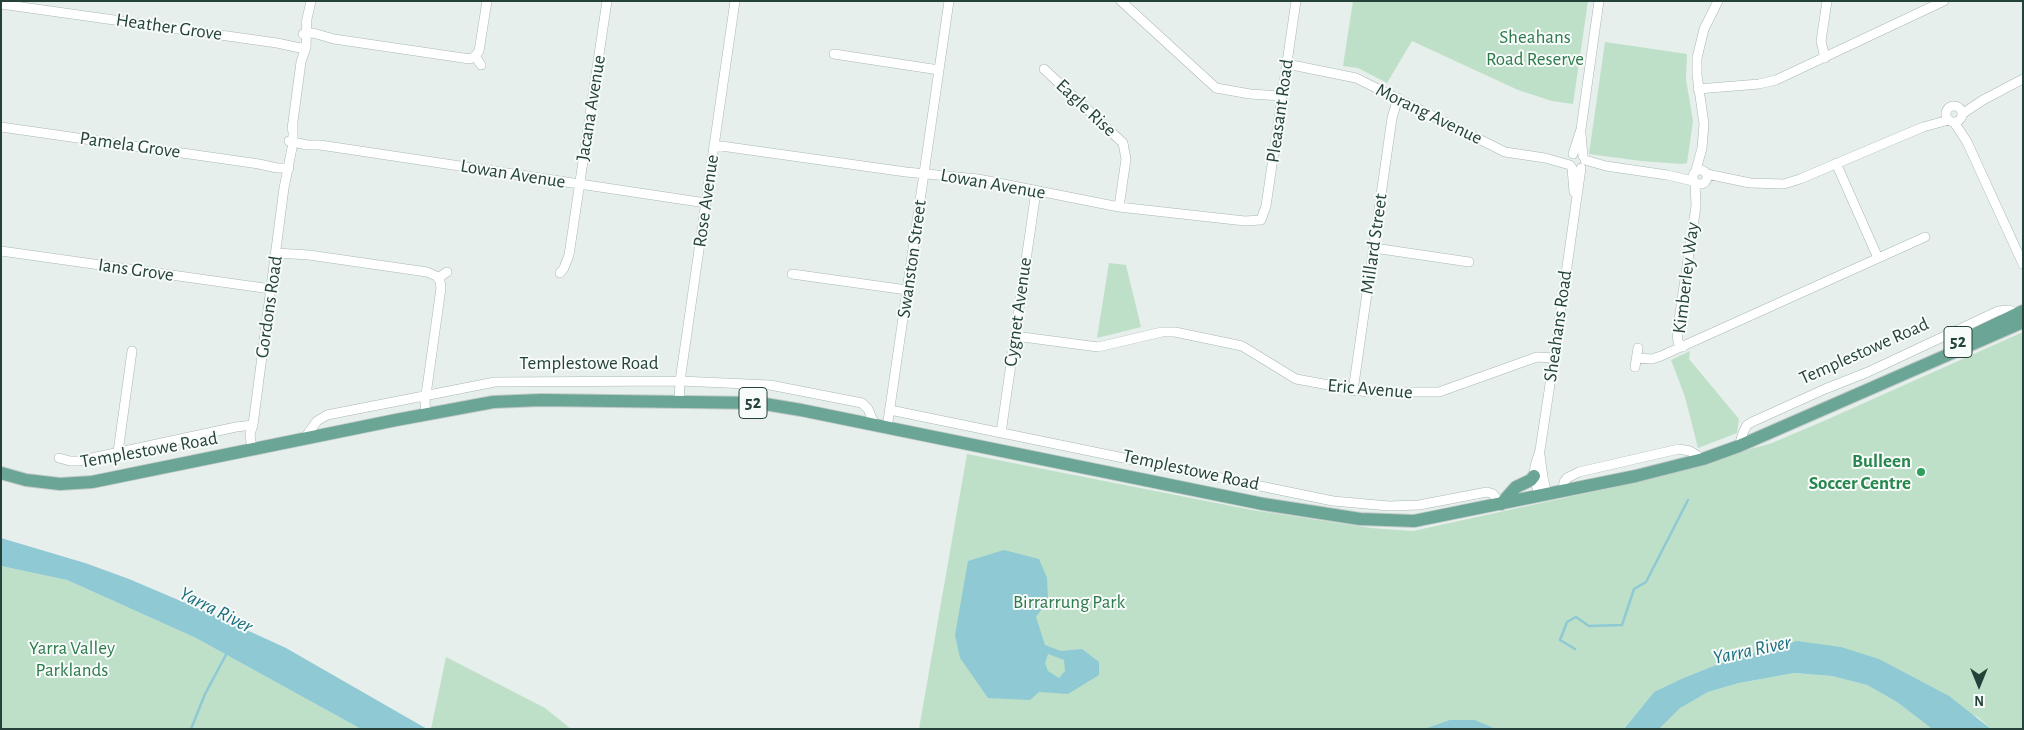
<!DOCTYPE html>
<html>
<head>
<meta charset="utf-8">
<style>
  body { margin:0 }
  #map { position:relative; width:2024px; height:730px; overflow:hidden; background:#e6efeb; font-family:"Alegreya Sans",sans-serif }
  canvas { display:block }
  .frame { position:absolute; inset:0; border:2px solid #24423a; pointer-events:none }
  .north { position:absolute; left:1954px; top:660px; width:50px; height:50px; -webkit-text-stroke:4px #f7fbf9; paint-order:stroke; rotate:180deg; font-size:14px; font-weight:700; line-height:20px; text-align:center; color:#24423a }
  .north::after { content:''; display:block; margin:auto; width:18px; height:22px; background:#24423a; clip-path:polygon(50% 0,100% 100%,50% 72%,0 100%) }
</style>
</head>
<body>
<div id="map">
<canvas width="2024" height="730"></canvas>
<div class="frame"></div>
<div class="north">N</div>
</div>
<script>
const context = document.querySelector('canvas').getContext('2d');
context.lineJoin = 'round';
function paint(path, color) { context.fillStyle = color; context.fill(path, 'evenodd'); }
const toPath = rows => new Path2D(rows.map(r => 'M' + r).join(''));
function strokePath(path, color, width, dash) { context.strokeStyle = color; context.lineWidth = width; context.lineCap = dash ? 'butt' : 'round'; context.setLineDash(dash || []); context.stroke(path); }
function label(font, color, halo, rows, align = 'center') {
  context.font = font + ' "Alegreya Sans",sans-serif'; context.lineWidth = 4; context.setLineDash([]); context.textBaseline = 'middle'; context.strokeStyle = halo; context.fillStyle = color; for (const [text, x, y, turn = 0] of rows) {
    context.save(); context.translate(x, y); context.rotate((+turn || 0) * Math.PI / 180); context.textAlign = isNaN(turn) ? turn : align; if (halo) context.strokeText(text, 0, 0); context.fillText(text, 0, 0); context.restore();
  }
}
paint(toPath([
  [1353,1,1588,1,1573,104,1552,101,1518,90,1412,41,1387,83,1358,68,1343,66],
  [1605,42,1687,54,1686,79,1693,121,1687,163,1682,164,1641,161,1589,154],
  [1109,263,1126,265,1141,327,1097,338],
  [2023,332,2023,729,1991,729,1978,717,1786,644,1772,650,1721,663,1681,679,1654,692,1624,729,919,729,967,454,1252,510,1371,528,1413,531,1614,487,1772,443,1826,420],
  [1690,351,1689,359,1739,419,1737,433,1698,448,1685,397,1671,360],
  [1,566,67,580,196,638,361,729,1,729],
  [446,657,545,708,571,729,431,729],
  [1794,673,1832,676,1867,685,1897,702,1932,729,1659,729,1679,708,1708,692,1739,683]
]), '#bfe0c8');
paint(toPath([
  [1,538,85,563,129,579,216,616,286,648,427,729,361,729,196,638,67,580,1,566],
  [1004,550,1039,559,1047,578,1048,600,1036,617,1045,645,1061,651,1082,649,1099,662,1099,675,1068,694,1039,692,1030,700,988,698,960,658,955,635,968,561],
  [1048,654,1064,660,1065,671,1059,678,1048,671,1045,663],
  [1797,641,1841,647,1879,659,1949,696,1991,729,1932,729,1897,702,1867,685,1832,676,1794,673,1739,683,1708,692,1680,708,1659,729,1624,729,1654,692,1681,679,1721,663],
  [1450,720,1475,720,1496,729,1424,729]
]), '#8ec9d4');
strokePath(toPath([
  [1575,649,1560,640,1567,622,1576,617,1589,626,1622,625,1634,589,1646,582,1688,500],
  [191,729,205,694,228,651]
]), '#8ec9d4', 2.5);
const minor = toPath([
  [1121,1,1216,88,1250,94,1282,96],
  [1,4,277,43,300,48,306,47],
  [306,23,311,1],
  [303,34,313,33,334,39,470,59,475,56,479,51,487,1],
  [834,54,939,70],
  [475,56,481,65],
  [1825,58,1821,41,1827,1],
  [1287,64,1356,78,1505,152,1545,158,1570,165],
  [1044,69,1123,143,1126,159,1119,207],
  [1698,89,1759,84,1776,80,1944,1],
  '1946 114a8 8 0 1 1 16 0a8 8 0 1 1-16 0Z',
  [1962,114,1983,100,2023,79],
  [1954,122,1967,142,2023,264],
  [1,127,259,164,277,168,289,168],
  [292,129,301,62,306,47,307,18],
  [1581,134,1583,156],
  [289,141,307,145,320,145,706,203],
  [714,145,906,172,978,179,1119,207,1245,221,1261,220],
  [1573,154,1581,129,1599,1],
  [1585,160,1606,166,1667,175,1693,181],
  [1836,163,1878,258],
  [1572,168,1574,192],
  '1693 177a7 7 0 1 1 14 0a7 7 0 1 1-14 0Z',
  [1696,170,1702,148,1704,124,1697,75,1697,58,1704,29,1718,1],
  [1707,174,1750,183,1784,184,1800,179,1923,127,1949,120],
  [1261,220,1266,206,1296,1],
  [1374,248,1469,262],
  [1,251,271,289],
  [276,253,309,255,427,272,436,276,440,281,441,288,425,402,426,414],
  [560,273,564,268,569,255,607,1],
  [792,274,907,290],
  [438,278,447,272],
  [1015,336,1098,347,1162,332,1175,332,1242,346,1296,379,1367,392,1439,392,1537,357,1554,358],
  [1683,347,1678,342,1677,333,1696,206,1695,182],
  [1637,358,1652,359,1661,356,1925,237],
  [1635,367,1638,348],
  [1353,391,1392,118,1398,98],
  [679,402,680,381,735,1],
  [890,410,1333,501,1389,506,1419,505,1487,492,1493,494,1501,504],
  [887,428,949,1],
  [1001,433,1036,191],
  [304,439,317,421,327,415,495,382,680,381,770,385,862,403,868,409,875,425],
  [1739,446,1743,433,1747,425,1752,422,1825,389,1868,372,1998,311,2009,310,2021,315],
  [252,450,250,434,253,425,284,188,293,143,293,124],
  [118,452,132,351],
  [1540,455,1543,477,1547,495],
  [59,458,70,461,78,461,236,427,253,425],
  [1563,491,1564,482,1567,478,1579,472,1679,449,1690,451,1703,459],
  [1539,496,1534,476,1535,466,1540,450,1554,358,1581,168]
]);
const primary = toPath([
  [1965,339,2023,311],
  [1,473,26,480,60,484,92,482,396,420,493,402,541,400,759,403,801,410,1263,504,1360,519,1414,521,1636,476,1703,459,1739,446,2023,322],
  [1501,504,1516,487,1531,480,1534,476]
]);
strokePath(minor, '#a8b8b2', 10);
strokePath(primary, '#c2cac8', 14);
strokePath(minor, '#fff', 9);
strokePath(primary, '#6aa596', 12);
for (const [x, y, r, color] of [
  [1921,472,5,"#2e9e5b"]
]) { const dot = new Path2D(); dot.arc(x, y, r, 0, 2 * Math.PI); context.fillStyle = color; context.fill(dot); strokePath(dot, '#f7fbf9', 2); }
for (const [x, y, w] of [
  [1958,342,28],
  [753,403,28]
]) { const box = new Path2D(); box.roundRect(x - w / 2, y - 15.5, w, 31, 4); context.fillStyle = '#f7fbf9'; context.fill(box); strokePath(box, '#24423a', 1); }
label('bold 18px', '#24423a', null, [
  ["52",1958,342],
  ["52",753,403]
]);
label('19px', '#24423a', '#f7fbf9', [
  ["Heather Grove",169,27,8],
  ["Jacana Avenue",591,108,-81],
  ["Eagle Rise",1086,108,43],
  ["Pleasant Road",1280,111,-82],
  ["Morang Avenue",1429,114,26],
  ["Pamela Grove",130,145,8],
  ["Lowan Avenue",513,174,9],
  ["Lowan Avenue",993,184,10],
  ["Rose Avenue",706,201,-82],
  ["Millard Street",1374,244,-82],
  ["Swanston Street",912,259,-82],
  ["Ians Grove",136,270,8],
  ["Kimberley Way",1686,278,-83],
  ["Gordons Road",269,307,-82],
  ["Cygnet Avenue",1018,312,-82],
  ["Sheahans Road",1558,326,-82],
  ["Templestowe Road",1864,351,-24],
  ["Templestowe Road",589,363],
  ["Eric Avenue",1370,389,5],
  ["Templestowe Road",149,450,-10],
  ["Templestowe Road",1191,470,12]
]);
label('19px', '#2d7a4b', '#f7fbf9', [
  ["Sheahans",1535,37],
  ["Road Reserve",1535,59],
  ["Birrarrung Park",1069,602],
  ["Yarra Valley",72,648],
  ["Parklands",72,670]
]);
label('bold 19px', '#27864d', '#f7fbf9', [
  ["Bulleen",1911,461],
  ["Soccer Centre",1911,483]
], 'right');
label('italic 20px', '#1c6f80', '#f7fbf9', [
  ["Yarra River",216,610,27],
  ["Yarra River",1752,650,-12]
]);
</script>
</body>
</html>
